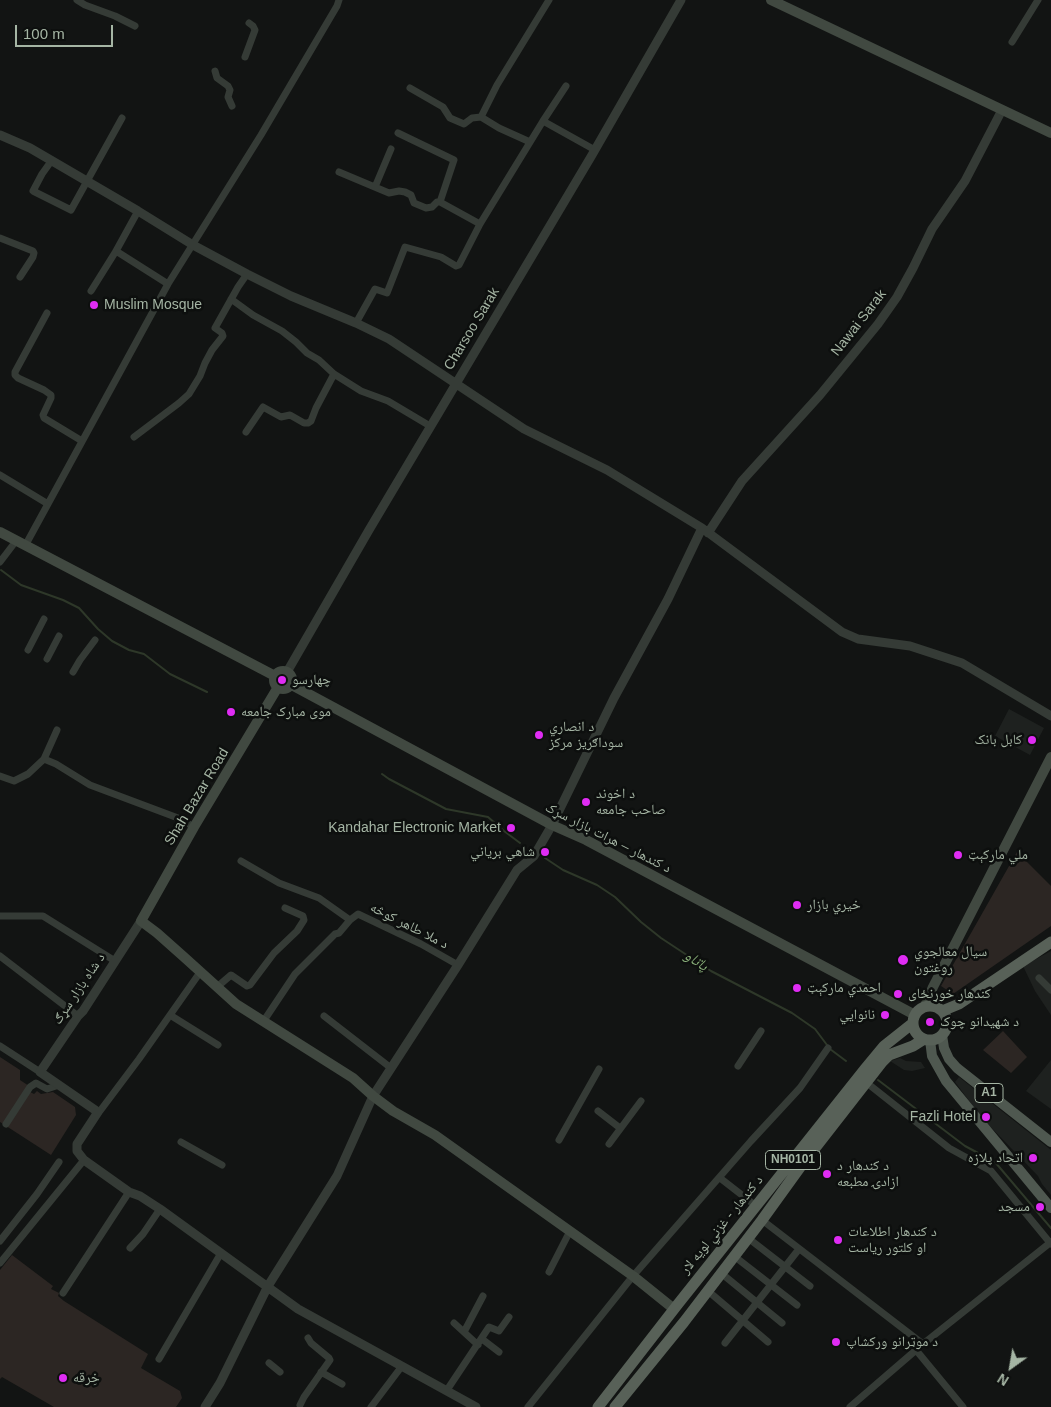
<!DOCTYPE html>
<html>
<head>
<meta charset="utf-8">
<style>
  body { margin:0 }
  #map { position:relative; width:1051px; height:1407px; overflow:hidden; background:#121413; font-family:Helvetica,sans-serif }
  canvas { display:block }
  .north { position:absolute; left:986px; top:1342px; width:50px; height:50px; -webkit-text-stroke:4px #0d0f0e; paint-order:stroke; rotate:212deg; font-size:14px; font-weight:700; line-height:20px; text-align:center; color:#a5b5a4 }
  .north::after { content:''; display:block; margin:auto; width:18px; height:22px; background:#a5b5a4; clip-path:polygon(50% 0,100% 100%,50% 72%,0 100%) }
  .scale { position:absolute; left:15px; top:25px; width:98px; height:22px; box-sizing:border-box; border:2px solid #a5b5a4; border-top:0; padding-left:6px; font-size:15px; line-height:18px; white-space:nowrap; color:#a5b5a4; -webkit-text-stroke:4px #0d0f0e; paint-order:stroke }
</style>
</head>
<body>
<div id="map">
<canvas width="1051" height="1407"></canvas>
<div class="north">N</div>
<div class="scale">100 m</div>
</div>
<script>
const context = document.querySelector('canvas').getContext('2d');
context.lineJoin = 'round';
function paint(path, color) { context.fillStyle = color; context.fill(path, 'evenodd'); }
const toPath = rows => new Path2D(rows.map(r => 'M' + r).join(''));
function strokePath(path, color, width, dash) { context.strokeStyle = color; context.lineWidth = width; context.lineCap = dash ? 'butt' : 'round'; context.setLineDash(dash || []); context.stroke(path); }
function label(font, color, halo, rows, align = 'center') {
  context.font = font + ' Helvetica,"Noto Naskh Arabic",sans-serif'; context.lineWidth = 5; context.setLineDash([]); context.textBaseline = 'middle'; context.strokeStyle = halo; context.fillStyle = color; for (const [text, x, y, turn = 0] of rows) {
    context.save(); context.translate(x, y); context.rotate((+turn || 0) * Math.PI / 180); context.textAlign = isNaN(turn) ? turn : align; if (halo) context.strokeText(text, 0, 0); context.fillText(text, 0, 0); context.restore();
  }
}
paint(toPath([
  [1009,709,1044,728,1030,755,995,736],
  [1051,951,1051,1015,1035,991,1023,966],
  [900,1058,906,1061,921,1062,925,1068,912,1071,904,1070,890,1061],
  [1051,1060,1051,1109,1026,1091],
  [959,1077,1051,1150,1051,1195,1042,1184,1038,1176,982,1118,955,1082]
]), '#1e211f');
paint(toPath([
  [1017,852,1051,886,1051,926,953,994,941,986],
  [1003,1031,1027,1057,1011,1073,983,1050],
  [0,1057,20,1070,20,1080,32,1088,30,1092,34,1094,37,1091,41,1094,53,1092,75,1107,76,1115,51,1155,0,1122],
  [12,1255,53,1286,51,1289,59,1293,58,1296,64,1301,148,1354,141,1368,180,1391,182,1398,176,1407,54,1407,2,1377,0,1379,0,1270]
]), '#2c2623');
strokePath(toPath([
  [1,570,21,585,63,600,79,608,98,629,112,641,129,650,144,654,170,674,207,692],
  [382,774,389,779,446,809,488,817,504,831,520,843],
  [545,858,563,870,597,885,615,897,641,922,661,938,711,971,792,1013,815,1029,827,1045],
  [830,1049,846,1061],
  [878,1080,965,1146,995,1162,1051,1228]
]), '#2e3829', 2);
strokePath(toPath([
  [77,0,85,5,115,16,135,26],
  [1012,42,1038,0],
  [245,57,255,30,253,26,249,23],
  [215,71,217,78,228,86,230,90,228,97,232,106],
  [410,88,443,107,450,118,464,124,472,118,481,117,499,128,530,142],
  [481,117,497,85,549,0],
  [543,121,595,150],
  [398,133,454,160,440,202],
  [52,160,42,174,33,191,71,210,122,118],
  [339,172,389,193,399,191,405,192,411,195,414,203,426,208,432,207,437,202,440,202,480,224],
  [375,187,391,149],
  [0,238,33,251,34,253,33,257,20,277],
  [116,251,168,284],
  [91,291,116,251,138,211],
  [231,299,253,315,282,331,296,342,307,353,319,360,334,374,361,391,388,401,430,426],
  [47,313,15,372,15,375,18,378,44,390,51,395,51,398,43,415,44,418,82,441],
  [356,323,375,289,387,293,405,247,441,257,456,266,459,265,480,224,543,121,566,86],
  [246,432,263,407,281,417,290,415,304,423,308,423,311,421,316,408,334,374],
  [134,437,179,403,189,394,200,376,205,363,212,350,223,336,222,333,215,328,238,287,247,274],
  [0,475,48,504],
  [25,546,168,284,261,135,337,6,339,0],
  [0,562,16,541],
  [28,650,44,619],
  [47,659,59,636],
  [73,672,80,660,95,640],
  [44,759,57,730],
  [0,776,14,781,28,774,44,759,56,764,90,785,178,818,194,827],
  [241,861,279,883,319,898,350,920],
  [0,916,43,916,115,961],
  [0,956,78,1016],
  [1039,978,1051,990],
  [217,987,231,975,247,986,250,985,274,953,297,931,304,920,303,916,285,908],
  [170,1015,218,1045],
  [324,1016,391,1068],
  [263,1022,295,974,335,934,339,933,350,920,358,914,421,944,458,965],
  [0,1046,40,1072],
  [738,1066,761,1031],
  [867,1083,949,1148,991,1171,1051,1244],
  [598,1111,620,1128],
  [98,1112,100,1111,139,1059,201,971],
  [6,1124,30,1087,36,1083,47,1089,56,1086],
  [559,1140,599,1069],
  [181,1142,222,1165],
  [609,1144,641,1101],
  [720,1178,756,1206],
  [762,1220,923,1344],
  [748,1238,810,1286],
  [0,1241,37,1194,59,1162],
  [130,1248,143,1234,160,1209],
  [734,1256,797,1305],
  [0,1263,84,1160],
  [549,1272,570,1231],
  [721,1273,782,1323],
  [708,1291,768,1342],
  [63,1293,129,1192],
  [454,1323,478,1345],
  [464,1332,483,1296],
  [482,1339,499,1352],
  [725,1343,799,1249],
  [916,1350,963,1407],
  [159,1359,221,1253],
  [269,1363,280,1372],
  [321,1372,342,1384],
  [447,1390,489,1327,499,1331,509,1317],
  [300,1405,304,1397,330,1360,329,1358,311,1343,308,1338],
  [371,1407,402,1366],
  [528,1407,633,1276,751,1141,800,1088,828,1048],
  [850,1407,923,1344,1051,1242]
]), '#353b36', 7);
strokePath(toPath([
  [0,135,30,148,138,211,193,245,247,274,291,296,356,323,389,339,524,429,607,470,702,528,842,632,858,639,910,646,962,663,1051,716],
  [708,533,742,481,820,395,878,324,897,297,913,268,932,229,965,181,1002,110],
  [287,672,369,530,592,155,681,0],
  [141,921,83,1011,78,1016,40,1072,98,1112,77,1144,77,1151,84,1160,129,1192,140,1196,160,1209,298,1309,476,1407],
  [205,1407,220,1383,268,1286,337,1176,373,1096,458,965,517,870,534,856,552,825,614,698,668,599,702,528]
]), '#353b36', 9);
strokePath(toPath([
  [771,0,1051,133],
  [0,532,275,676],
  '274 680a9 9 0 1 1 18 0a9 9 0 1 1-18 0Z',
  [290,684,552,825,586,840,915,1015],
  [278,687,194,827,141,921,157,933,184,957,236,1004,353,1078,373,1096,393,1111,435,1135,633,1276,674,1309],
  [925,1006,933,987,1051,757]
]), '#414941', 10);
strokePath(toPath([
  [942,1035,944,1048,949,1059,957,1068,1051,1142],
  [930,1040,932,1056,946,1081,1051,1208]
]), '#4f5850', 10);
strokePath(toPath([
  '913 1023a17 17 0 1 1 34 0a17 17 0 1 1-34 0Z',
  [942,1011,959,1004,1051,942],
  [598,1407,678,1304,865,1069,884,1046,913,1023],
  [615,1407,684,1322,762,1220,801,1166,882,1062,889,1055,913,1046,924,1039]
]), '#586158', 11);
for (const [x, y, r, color] of [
  [94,305,5,"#df2cf3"],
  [282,680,5,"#df2cf3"],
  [231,712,5,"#df2cf3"],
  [539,735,5,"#df2cf3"],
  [1032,740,5,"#df2cf3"],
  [586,802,5,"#df2cf3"],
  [511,828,5,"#df2cf3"],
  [545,852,5,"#df2cf3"],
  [958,855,5,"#df2cf3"],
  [797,905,5,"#df2cf3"],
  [903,960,6,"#df2cf3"],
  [797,988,5,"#df2cf3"],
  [898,994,5,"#df2cf3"],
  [885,1015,5,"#df2cf3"],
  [930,1022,5,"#df2cf3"],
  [986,1117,5,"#df2cf3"],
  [1033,1158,5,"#df2cf3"],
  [827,1174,5,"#df2cf3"],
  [1040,1207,5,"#df2cf3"],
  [838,1240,5,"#df2cf3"],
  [836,1342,5,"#df2cf3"],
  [63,1378,5,"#df2cf3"]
]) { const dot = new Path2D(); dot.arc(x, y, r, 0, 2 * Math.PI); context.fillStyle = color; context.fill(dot); strokePath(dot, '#0d0f0e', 2); }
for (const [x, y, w] of [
  [989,1093,28],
  [793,1160,55]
]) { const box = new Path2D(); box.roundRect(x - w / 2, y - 9.5, w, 19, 4); context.fillStyle = '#0d0f0e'; context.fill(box); strokePath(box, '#a5b5a4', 1); }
label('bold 12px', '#a5b5a4', null, [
  ["A1",989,1093],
  ["NH0101",793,1160]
]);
label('14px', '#a5b5a4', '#0d0f0e', [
  ["Muslim Mosque",104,305],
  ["چهارسو",292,680],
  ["موی مبارک جامعه",241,712],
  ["د انصاري",549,727],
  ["سوداګریز مرکز",549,743],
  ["کابل بانک",1022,740,"right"],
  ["د اخوند",596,794],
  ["صاحب جامعه",596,810],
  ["Kandahar Electronic Market",501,828,"right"],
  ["شاهي برياني",535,852,"right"],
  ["ملي مارکېټ",968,855],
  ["خیري بازار",807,905],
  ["سيال معالجوي",914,952],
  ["روغتون",914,968],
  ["احمدي مارکېټ",807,988],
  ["کندهار خوړنځای",908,994],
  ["نانوايي",875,1015,"right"],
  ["د شهيدانو چوک",940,1022],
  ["Fazli Hotel",976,1117,"right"],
  ["اتحاد پلازه",1023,1158,"right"],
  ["د کندهار د",837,1166],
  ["ازادۍ مطبعه",837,1182],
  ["مسجد",1030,1207,"right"],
  ["د کندهار اطلاعات",848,1232],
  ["او کلتور رياست",848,1248],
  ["د موټرانو ورکشاپ",846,1342],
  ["خِرقه",73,1378]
], 'left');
label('14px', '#a5b5a4', '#0d0f0e', [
  ["Nawai Sarak",859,323,-52],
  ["Charsoo Sarak",472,329,-59],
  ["Shah Bazar Road",197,797,-59],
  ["د کندهار – هرات بازار سړک",608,838,27],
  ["د ملا طاهر کوڅه",409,926,27],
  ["د شاه بازار سړګ",79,989,-56],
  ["د کندهار - غزني لويه لار",722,1225,-51]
]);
label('italic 15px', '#8ab07a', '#0d0f0e', [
  ["پاتاو",696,961,33]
]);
</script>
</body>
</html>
